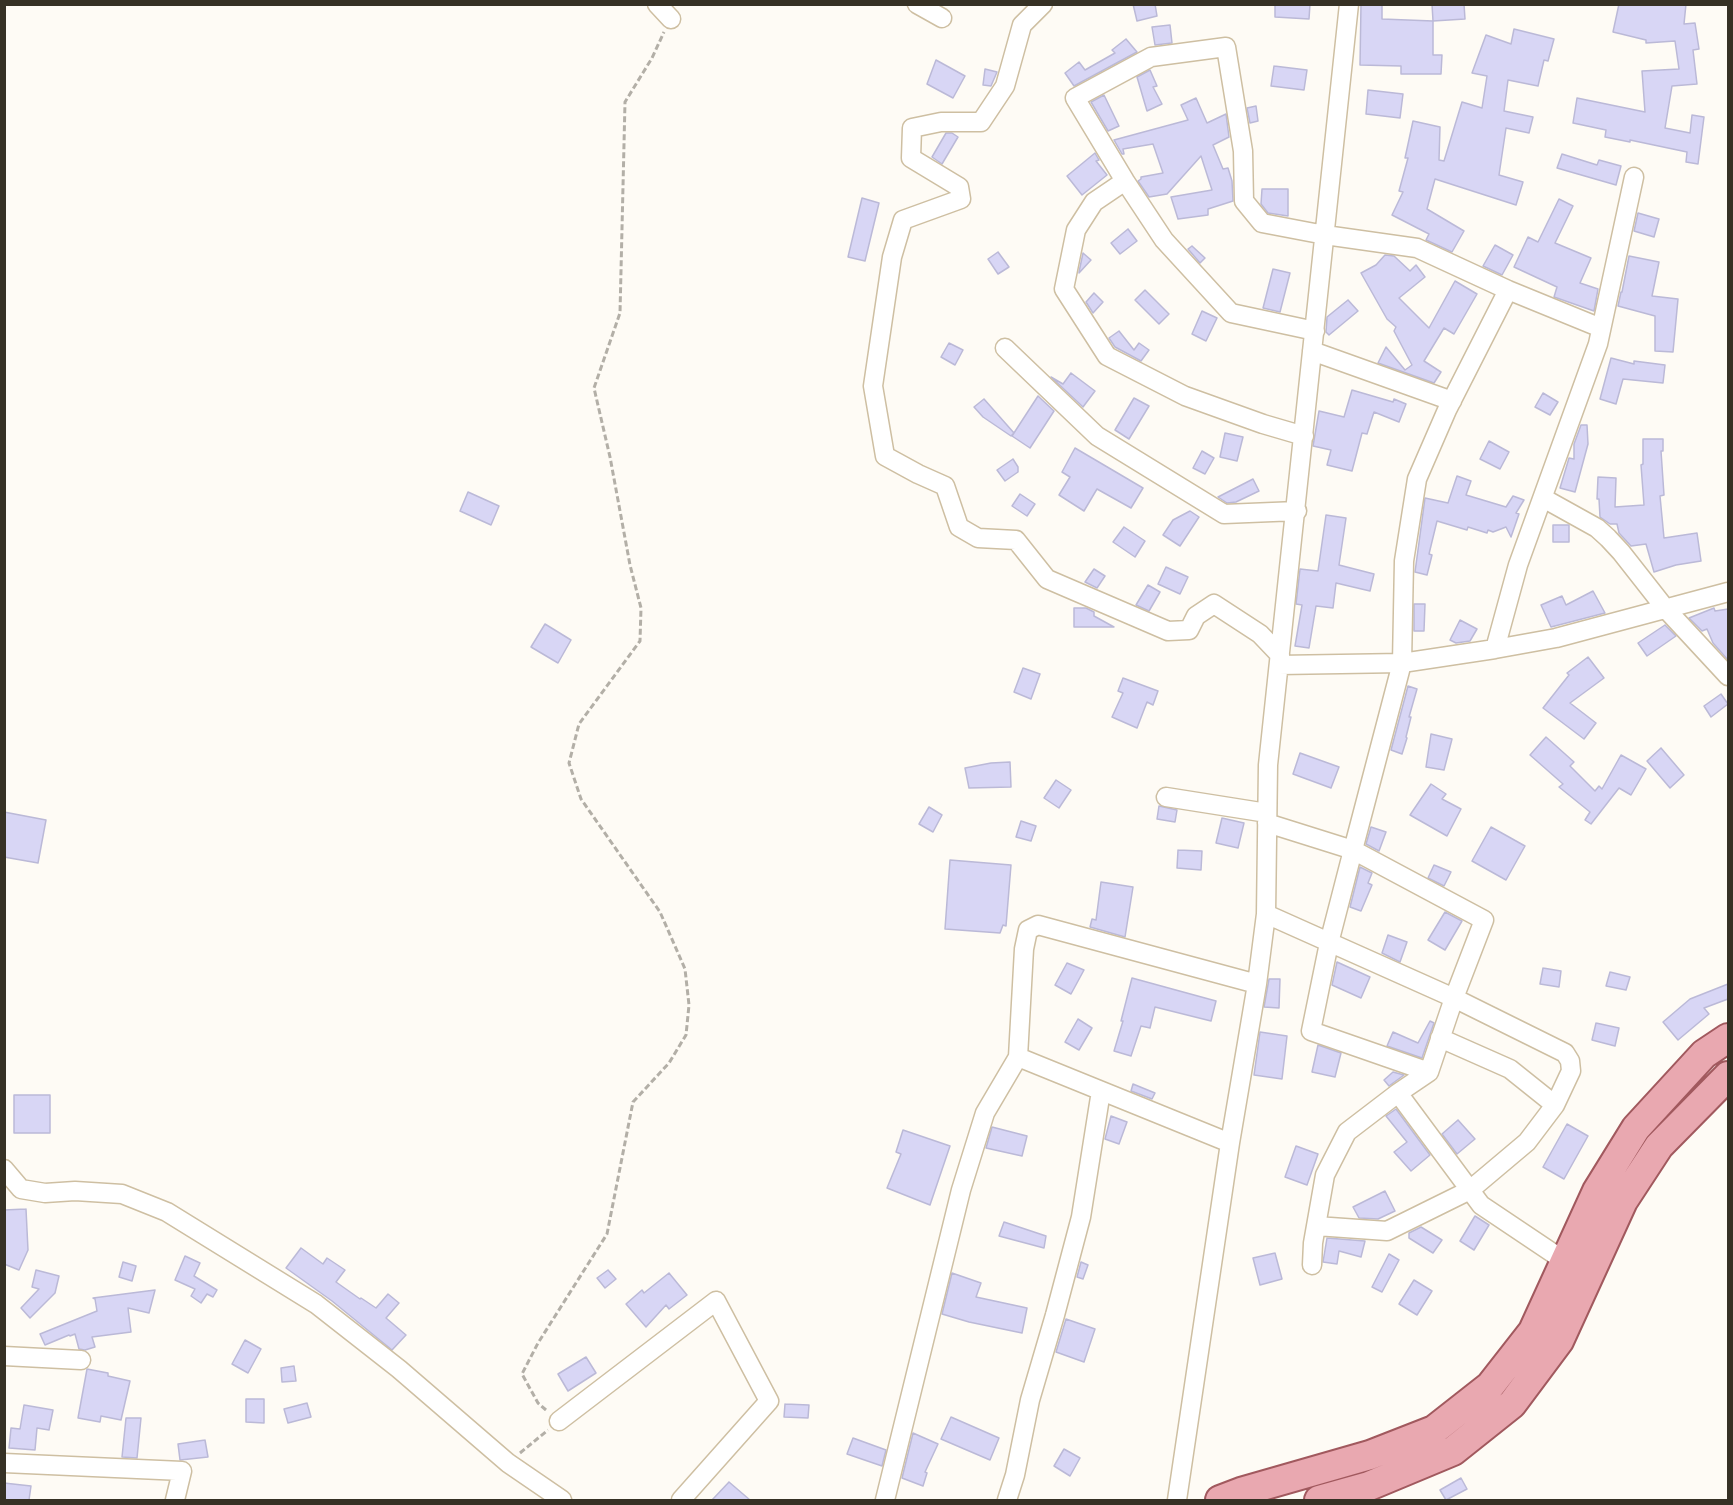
<!DOCTYPE html>
<html>
<head>
<meta charset="utf-8">
<style>
  body { margin:0 }
  #map { position:relative; width:1733px; height:1505px; overflow:hidden; background:#fefbf5; font-family:"Work Sans",sans-serif }
  canvas { display:block }
  .frame { position:absolute; inset:0; border:6px solid #363125; pointer-events:none }
</style>
</head>
<body>
<div id="map">
<canvas width="1733" height="1505"></canvas>
<div class="frame"></div>
</div>
<script>
const context = document.querySelector('canvas').getContext('2d');
context.lineJoin = 'round';
function paint(path, color) { context.fillStyle = color; context.fill(path, 'evenodd'); }
const toPath = rows => new Path2D(rows.map(r => 'M' + r).join(''));
function strokePath(path, color, width, dash) { context.strokeStyle = color; context.lineWidth = width; context.lineCap = dash ? 'butt' : 'round'; context.setLineDash(dash || []); context.stroke(path); }
const building = toPath([
  [1133,4,1155,4,1157,16,1137,21,1133,4],
  [1275,4,1310,4,1309,19,1275,17,1275,4],
  [1361,4,1382,4,1382,19,1433,21,1433,55,1442,55,1441,74,1401,74,1401,66,1360,65,1361,4],
  [1432,4,1464,4,1465,19,1433,21,1432,4],
  [1619,4,1686,4,1684,24,1695,23,1699,49,1693,50,1697,84,1672,86,1665,128,1690,133,1692,115,1704,117,1698,164,1686,162,1687,152,1630,140,1630,142,1605,137,1606,130,1573,123,1577,98,1645,112,1642,71,1679,69,1675,41,1646,43,1646,40,1613,32,1619,4],
  [1170,25,1172,43,1155,45,1152,27,1170,25],
  [1514,29,1554,39,1548,61,1544,60,1538,86,1508,80,1504,111,1533,117,1529,133,1506,128,1499,175,1523,182,1516,205,1435,179,1427,209,1464,231,1452,252,1426,240,1429,234,1392,215,1403,192,1399,191,1408,158,1405,158,1413,121,1440,127,1439,160,1444,161,1462,102,1482,108,1487,76,1472,73,1486,35,1511,44,1514,29],
  [1126,39,1137,52,1074,86,1065,73,1079,62,1085,70,1115,53,1112,50,1126,39],
  [936,60,965,76,953,98,927,84,936,60],
  [1274,66,1307,70,1304,90,1271,86,1274,66],
  [985,69,997,72,991,86,983,85,985,69],
  [1150,70,1157,86,1153,87,1162,104,1147,111,1137,77,1150,70],
  [1368,90,1403,94,1400,118,1366,114,1368,90],
  [1104,95,1119,126,1108,131,1091,102,1104,95],
  [1196,98,1207,123,1226,114,1229,137,1213,145,1223,169,1228,168,1232,181,1233,201,1208,209,1208,215,1178,219,1171,197,1212,190,1201,156,1167,194,1149,197,1138,181,1141,179,1141,177,1163,173,1153,144,1123,149,1124,154,1122,154,1114,140,1188,120,1181,105,1196,98],
  [1256,106,1258,121,1250,123,1247,108,1256,106],
  [946,133,952,133,958,137,942,164,932,157,946,133],
  [1095,153,1099,160,1096,161,1107,175,1082,195,1067,176,1095,153],
  [1562,154,1597,165,1599,160,1621,166,1616,185,1557,168,1562,154],
  [1262,189,1288,189,1288,216,1268,213,1261,204,1262,189],
  [862,198,879,203,865,261,848,257,862,198],
  [1559,199,1573,206,1555,243,1591,258,1580,283,1598,289,1594,311,1554,297,1557,287,1514,267,1528,237,1538,242,1559,199],
  [1638,213,1659,219,1654,237,1634,231,1638,213],
  [1128,229,1137,241,1120,254,1111,243,1128,229],
  [1495,245,1513,255,1502,275,1483,266,1495,245],
  [1192,246,1205,258,1200,263,1188,249,1192,246],
  [998,252,1009,267,998,274,988,259,998,252],
  [1083,253,1091,260,1079,273,1079,272,1083,253],
  [1385,255,1394,256,1410,271,1416,265,1425,277,1399,298,1429,328,1455,281,1477,294,1454,334,1444,328,1424,361,1441,372,1434,383,1378,363,1386,347,1405,370,1412,365,1394,331,1396,327,1387,319,1361,273,1376,265,1385,255],
  [1629,256,1659,262,1652,296,1678,299,1673,352,1655,351,1655,316,1618,306,1621,292,1622,292,1629,256],
  [1273,269,1290,273,1280,312,1263,308,1273,269],
  [1145,290,1169,314,1159,324,1135,300,1145,290],
  [1094,293,1103,302,1093,313,1086,302,1094,293],
  [1348,300,1358,311,1329,335,1326,332,1327,317,1348,300],
  [1202,311,1217,318,1206,341,1192,334,1202,311],
  [1119,331,1134,350,1139,343,1149,350,1141,361,1115,347,1109,338,1119,331],
  [949,343,963,350,955,365,941,357,949,343],
  [1611,358,1634,364,1634,361,1665,365,1663,383,1623,379,1616,404,1600,399,1611,358],
  [1071,373,1095,391,1083,407,1051,377,1063,384,1071,373],
  [1352,390,1393,402,1394,399,1406,404,1399,422,1374,412,1367,434,1362,433,1352,471,1327,465,1331,450,1313,446,1319,411,1344,417,1352,390],
  [1543,393,1558,402,1550,415,1535,407,1543,393],
  [1038,396,1054,411,1030,448,1012,436,1038,396],
  [1134,398,1149,406,1129,439,1115,430,1134,398],
  [984,399,1014,433,1011,436,983,417,974,407,984,399],
  [1581,425,1587,425,1588,444,1575,492,1560,488,1569,458,1574,459,1574,444,1581,425],
  [1225,433,1243,437,1237,461,1220,457,1225,433],
  [1643,439,1663,439,1663,451,1661,451,1664,495,1660,496,1664,538,1697,533,1701,561,1676,565,1654,572,1646,544,1631,546,1619,533,1617,524,1610,524,1600,517,1599,499,1597,499,1598,477,1616,478,1615,507,1644,505,1641,465,1643,464,1643,439],
  [1489,441,1509,452,1500,469,1480,459,1489,441],
  [1075,448,1143,488,1131,508,1097,489,1084,511,1059,495,1070,477,1062,472,1075,448],
  [1202,451,1214,458,1205,474,1193,468,1202,451],
  [1013,459,1018,467,1018,472,1005,481,997,470,1013,459],
  [1457,476,1471,481,1466,495,1506,507,1513,496,1524,500,1516,513,1519,514,1511,537,1506,527,1493,532,1488,530,1487,533,1468,527,1467,530,1437,521,1429,554,1432,555,1427,575,1415,572,1425,498,1448,503,1457,476],
  [1253,479,1259,491,1236,502,1227,503,1218,497,1253,479],
  [468,492,499,506,491,525,460,511,468,492],
  [1020,494,1035,504,1027,516,1012,506,1020,494],
  [1190,511,1199,517,1180,546,1163,535,1173,520,1190,511],
  [1326,515,1346,518,1339,565,1374,574,1370,591,1336,583,1333,608,1316,606,1309,648,1295,646,1302,605,1296,604,1300,569,1318,571,1326,515],
  [1553,525,1569,525,1569,542,1553,542,1553,525],
  [1124,527,1145,541,1135,557,1113,542,1124,527],
  [1166,567,1188,577,1180,594,1158,584,1166,567],
  [1094,569,1105,576,1097,588,1085,582,1094,569],
  [1148,585,1160,592,1149,611,1136,605,1148,585],
  [1593,591,1605,613,1551,627,1541,605,1562,596,1566,605,1593,591],
  [1414,604,1425,604,1424,631,1414,631,1414,604],
  [1074,608,1086,608,1094,612,1094,616,1114,627,1074,627,1074,608],
  [1714,608,1715,611,1728,609,1728,660,1713,643,1707,629,1702,631,1689,618,1714,608],
  [1460,620,1477,629,1470,641,1456,643,1450,640,1460,620],
  [545,624,571,640,558,663,531,647,545,624],
  [1665,625,1676,636,1647,656,1638,643,1665,625],
  [1588,657,1604,678,1570,703,1596,723,1584,739,1543,708,1569,675,1567,673,1588,657],
  [1023,668,1040,674,1031,699,1014,692,1023,668],
  [1123,678,1158,691,1153,705,1147,702,1137,728,1112,717,1123,693,1118,691,1123,678],
  [1408,686,1417,689,1409,717,1411,717,1406,737,1407,738,1402,754,1391,750,1408,686],
  [1721,694,1728,704,1711,717,1704,706,1721,694],
  [1431,734,1452,739,1444,770,1426,767,1431,734],
  [1546,737,1574,762,1570,766,1595,791,1599,786,1602,789,1621,755,1646,769,1631,795,1619,788,1591,824,1585,820,1590,812,1559,787,1563,784,1530,755,1546,737],
  [1661,748,1684,775,1670,788,1647,761,1661,748],
  [1300,753,1339,767,1331,788,1293,774,1300,753],
  [1010,762,1011,787,969,788,965,768,991,763,1010,762],
  [1056,780,1071,790,1059,808,1044,798,1056,780],
  [1431,784,1446,794,1442,799,1461,809,1447,836,1410,815,1431,784],
  [1159,806,1177,810,1175,822,1157,819,1159,806],
  [929,807,942,815,933,832,919,824,929,807],
  [4,812,46,820,38,863,4,857,4,812],
  [1222,818,1244,823,1238,848,1216,843,1222,818],
  [1021,821,1036,826,1031,841,1016,837,1021,821],
  [1371,827,1386,832,1379,851,1366,844,1371,827],
  [1491,827,1525,846,1506,880,1472,861,1491,827],
  [1178,850,1202,851,1201,870,1177,868,1178,850],
  [950,860,1011,865,1006,926,1003,925,1000,933,945,929,950,860],
  [1434,865,1451,872,1444,886,1428,878,1434,865],
  [1360,867,1372,873,1368,883,1372,885,1361,911,1350,907,1360,867],
  [1101,882,1133,887,1125,937,1090,927,1092,919,1096,920,1101,882],
  [1445,912,1462,921,1445,950,1428,940,1445,912],
  [1388,935,1407,942,1400,962,1382,953,1388,935],
  [1337,962,1370,977,1361,998,1332,985,1337,962],
  [1067,963,1084,970,1071,994,1055,985,1067,963],
  [1543,968,1561,971,1559,987,1540,984,1543,968],
  [1610,972,1630,977,1626,990,1606,986,1610,972],
  [1132,978,1216,1001,1211,1021,1155,1007,1150,1028,1141,1026,1131,1056,1114,1051,1123,1021,1121,1021,1132,978],
  [1269,979,1280,979,1279,1008,1264,1007,1269,979],
  [1728,984,1728,999,1704,1008,1709,1014,1678,1040,1663,1022,1690,999,1728,984],
  [1078,1019,1092,1028,1079,1050,1065,1042,1078,1019],
  [1430,1021,1434,1023,1422,1058,1387,1046,1393,1032,1418,1043,1430,1021],
  [1596,1023,1619,1028,1615,1046,1592,1040,1596,1023],
  [1260,1032,1287,1036,1282,1079,1254,1075,1260,1032],
  [1318,1045,1341,1053,1335,1077,1312,1072,1318,1045],
  [1393,1072,1404,1075,1389,1086,1384,1080,1393,1072],
  [1133,1084,1155,1093,1152,1099,1131,1091,1133,1084],
  [14,1095,50,1095,50,1133,14,1133,14,1095],
  [1396,1109,1430,1155,1411,1171,1394,1152,1407,1142,1386,1116,1396,1109],
  [1111,1116,1127,1122,1119,1144,1105,1139,1111,1116],
  [1458,1120,1475,1139,1457,1154,1442,1134,1458,1120],
  [1567,1124,1588,1136,1564,1179,1543,1167,1567,1124],
  [992,1127,1027,1136,1022,1156,986,1148,992,1127],
  [903,1130,950,1146,930,1205,887,1188,901,1154,896,1152,903,1130],
  [1296,1146,1318,1154,1307,1185,1285,1177,1296,1146],
  [1385,1191,1395,1211,1378,1219,1359,1218,1353,1207,1385,1191],
  [26,1209,28,1250,19,1270,4,1264,4,1210,26,1209],
  [1475,1216,1489,1225,1474,1250,1460,1241,1475,1216],
  [1004,1222,1046,1236,1044,1248,999,1236,1004,1222],
  [1421,1227,1442,1240,1433,1253,1409,1238,1409,1233,1421,1227],
  [1327,1238,1365,1241,1361,1257,1339,1251,1337,1264,1323,1262,1327,1238],
  [301,1248,323,1264,327,1258,345,1270,336,1282,360,1299,361,1298,376,1308,388,1294,399,1303,386,1318,406,1335,392,1350,332,1301,286,1268,301,1248],
  [1275,1253,1282,1279,1260,1285,1253,1258,1275,1253],
  [1389,1254,1399,1260,1382,1292,1372,1287,1389,1254],
  [185,1256,200,1263,194,1276,217,1290,213,1297,207,1294,201,1303,191,1296,195,1289,175,1280,185,1256],
  [123,1262,136,1266,132,1281,119,1277,123,1262],
  [1081,1262,1088,1265,1083,1279,1077,1277,1081,1262],
  [36,1270,59,1276,55,1293,30,1318,21,1308,39,1289,32,1287,36,1270],
  [608,1270,616,1279,605,1288,597,1278,608,1270],
  [669,1273,687,1295,669,1309,666,1305,646,1327,626,1304,642,1290,644,1293,669,1273],
  [952,1273,981,1283,976,1297,1027,1308,1022,1333,969,1322,942,1314,952,1273],
  [1414,1280,1432,1291,1417,1315,1399,1304,1414,1280],
  [155,1290,149,1313,128,1308,131,1332,92,1337,95,1347,85,1350,79,1349,75,1334,70,1336,69,1335,45,1345,40,1334,97,1311,95,1299,93,1298,155,1290],
  [1066,1319,1095,1329,1084,1362,1056,1352,1066,1319],
  [245,1340,261,1349,248,1373,232,1364,245,1340],
  [586,1357,596,1373,568,1391,558,1374,586,1357],
  [294,1366,296,1381,282,1382,281,1368,294,1366],
  [87,1369,108,1373,108,1376,130,1381,121,1420,101,1416,100,1422,78,1418,87,1369],
  [246,1399,264,1399,264,1423,246,1422,246,1399],
  [307,1403,311,1417,288,1423,284,1409,307,1403],
  [785,1404,809,1405,808,1418,784,1417,785,1404],
  [24,1405,53,1410,49,1430,37,1428,35,1450,9,1448,11,1428,20,1429,24,1405],
  [951,1417,999,1438,990,1460,941,1439,951,1417],
  [126,1418,141,1418,137,1458,122,1457,126,1418],
  [913,1433,938,1444,925,1472,927,1473,923,1486,902,1478,913,1433],
  [853,1438,886,1450,882,1466,847,1454,853,1438],
  [205,1440,208,1457,180,1460,178,1444,205,1440],
  [1064,1449,1080,1458,1070,1476,1054,1466,1064,1449],
  [1461,1478,1467,1489,1446,1500,1440,1490,1461,1478],
  [729,1482,750,1500,712,1500,729,1482],
  [4,1483,31,1486,29,1500,4,1500,4,1483]
]);
paint(building, '#d8d6f5');
strokePath(building, '#bbb9d7', 1.5);
const street = toPath([
  [657,4,671,19],
  [917,4,942,18],
  [1043,4,1022,25,1005,86,981,122,941,122,912,128,911,158,959,187,961,199,903,220,892,257,873,386,885,456,918,474,945,486,959,527,978,538,1016,540,1047,579,1168,631,1189,630,1196,616,1214,604,1260,634,1280,655],
  [1125,181,1094,202,1076,230,1064,289,1107,356,1185,396,1263,424,1304,436],
  [1315,331,1231,313,1164,240,1125,181,1075,98,1151,57,1226,47,1243,151,1244,201,1262,223,1325,235,1417,248,1508,290,1601,328],
  [1005,348,1097,436,1224,514,1297,511],
  [1312,351,1452,401],
  [1543,498,1597,528,1608,538,1621,552,1665,608,1728,676],
  [1495,649,1518,565,1598,344,1634,177],
  [1279,665,1402,663,1495,649,1556,638,1728,592],
  [1166,797,1267,813],
  [1267,823,1353,850,1402,663,1404,561,1417,479,1447,410,1508,290],
  [1266,914,1454,998,1429,1072,1398,1093,1347,1132,1325,1175,1313,1243,1312,1265],
  [1440,1038,1510,1069,1555,1105],
  [1018,1057,1024,949,1028,930,1038,925,1257,984],
  [1398,1093,1481,1205,1566,1262],
  [4,1169,21,1189,45,1193,75,1191,122,1194,167,1212,316,1304,399,1369,508,1463,562,1500],
  [1316,1226,1387,1231,1470,1190,1527,1142,1555,1105,1571,1071,1570,1061,1565,1053,1454,998,1484,920,1353,850,1329,943,1311,1031,1429,1072],
  [4,1356,81,1360],
  [559,1421,716,1301,769,1401,681,1500],
  [4,1463,182,1471,175,1500],
  [885,1500,961,1190,985,1113,1018,1057,1230,1143],
  [1007,1500,1015,1475,1030,1400,1055,1315,1081,1217,1101,1091],
  [1177,1500,1230,1143,1257,984,1266,914,1268,765,1349,4]
]);
const primary = toPath([
  [1220,1500,1241,1492,1370,1455,1434,1430,1490,1386,1533,1331,1597,1191,1636,1128,1704,1054,1728,1038],
  [1319,1500,1369,1486,1453,1451,1512,1404,1559,1341,1623,1201,1659,1146,1728,1076]
]);
strokePath(street, '#cebfa2', 21);
strokePath(primary, '#a1595e', 32);
strokePath(toPath([
  [546,1410,538,1403,522,1374,538,1343,607,1234,633,1102,669,1063,686,1035,689,1005,685,969,660,912,581,799,569,763,579,724,640,641,641,608,630,565,610,457,594,388,620,313,625,102,652,58,664,32],
  [520,1453,548,1430]
]), '#b3afa7', 3, [6, 3]);
strokePath(street, '#fff', 18);
strokePath(primary, '#e9a8b0', 28);
</script>
</body>
</html>
